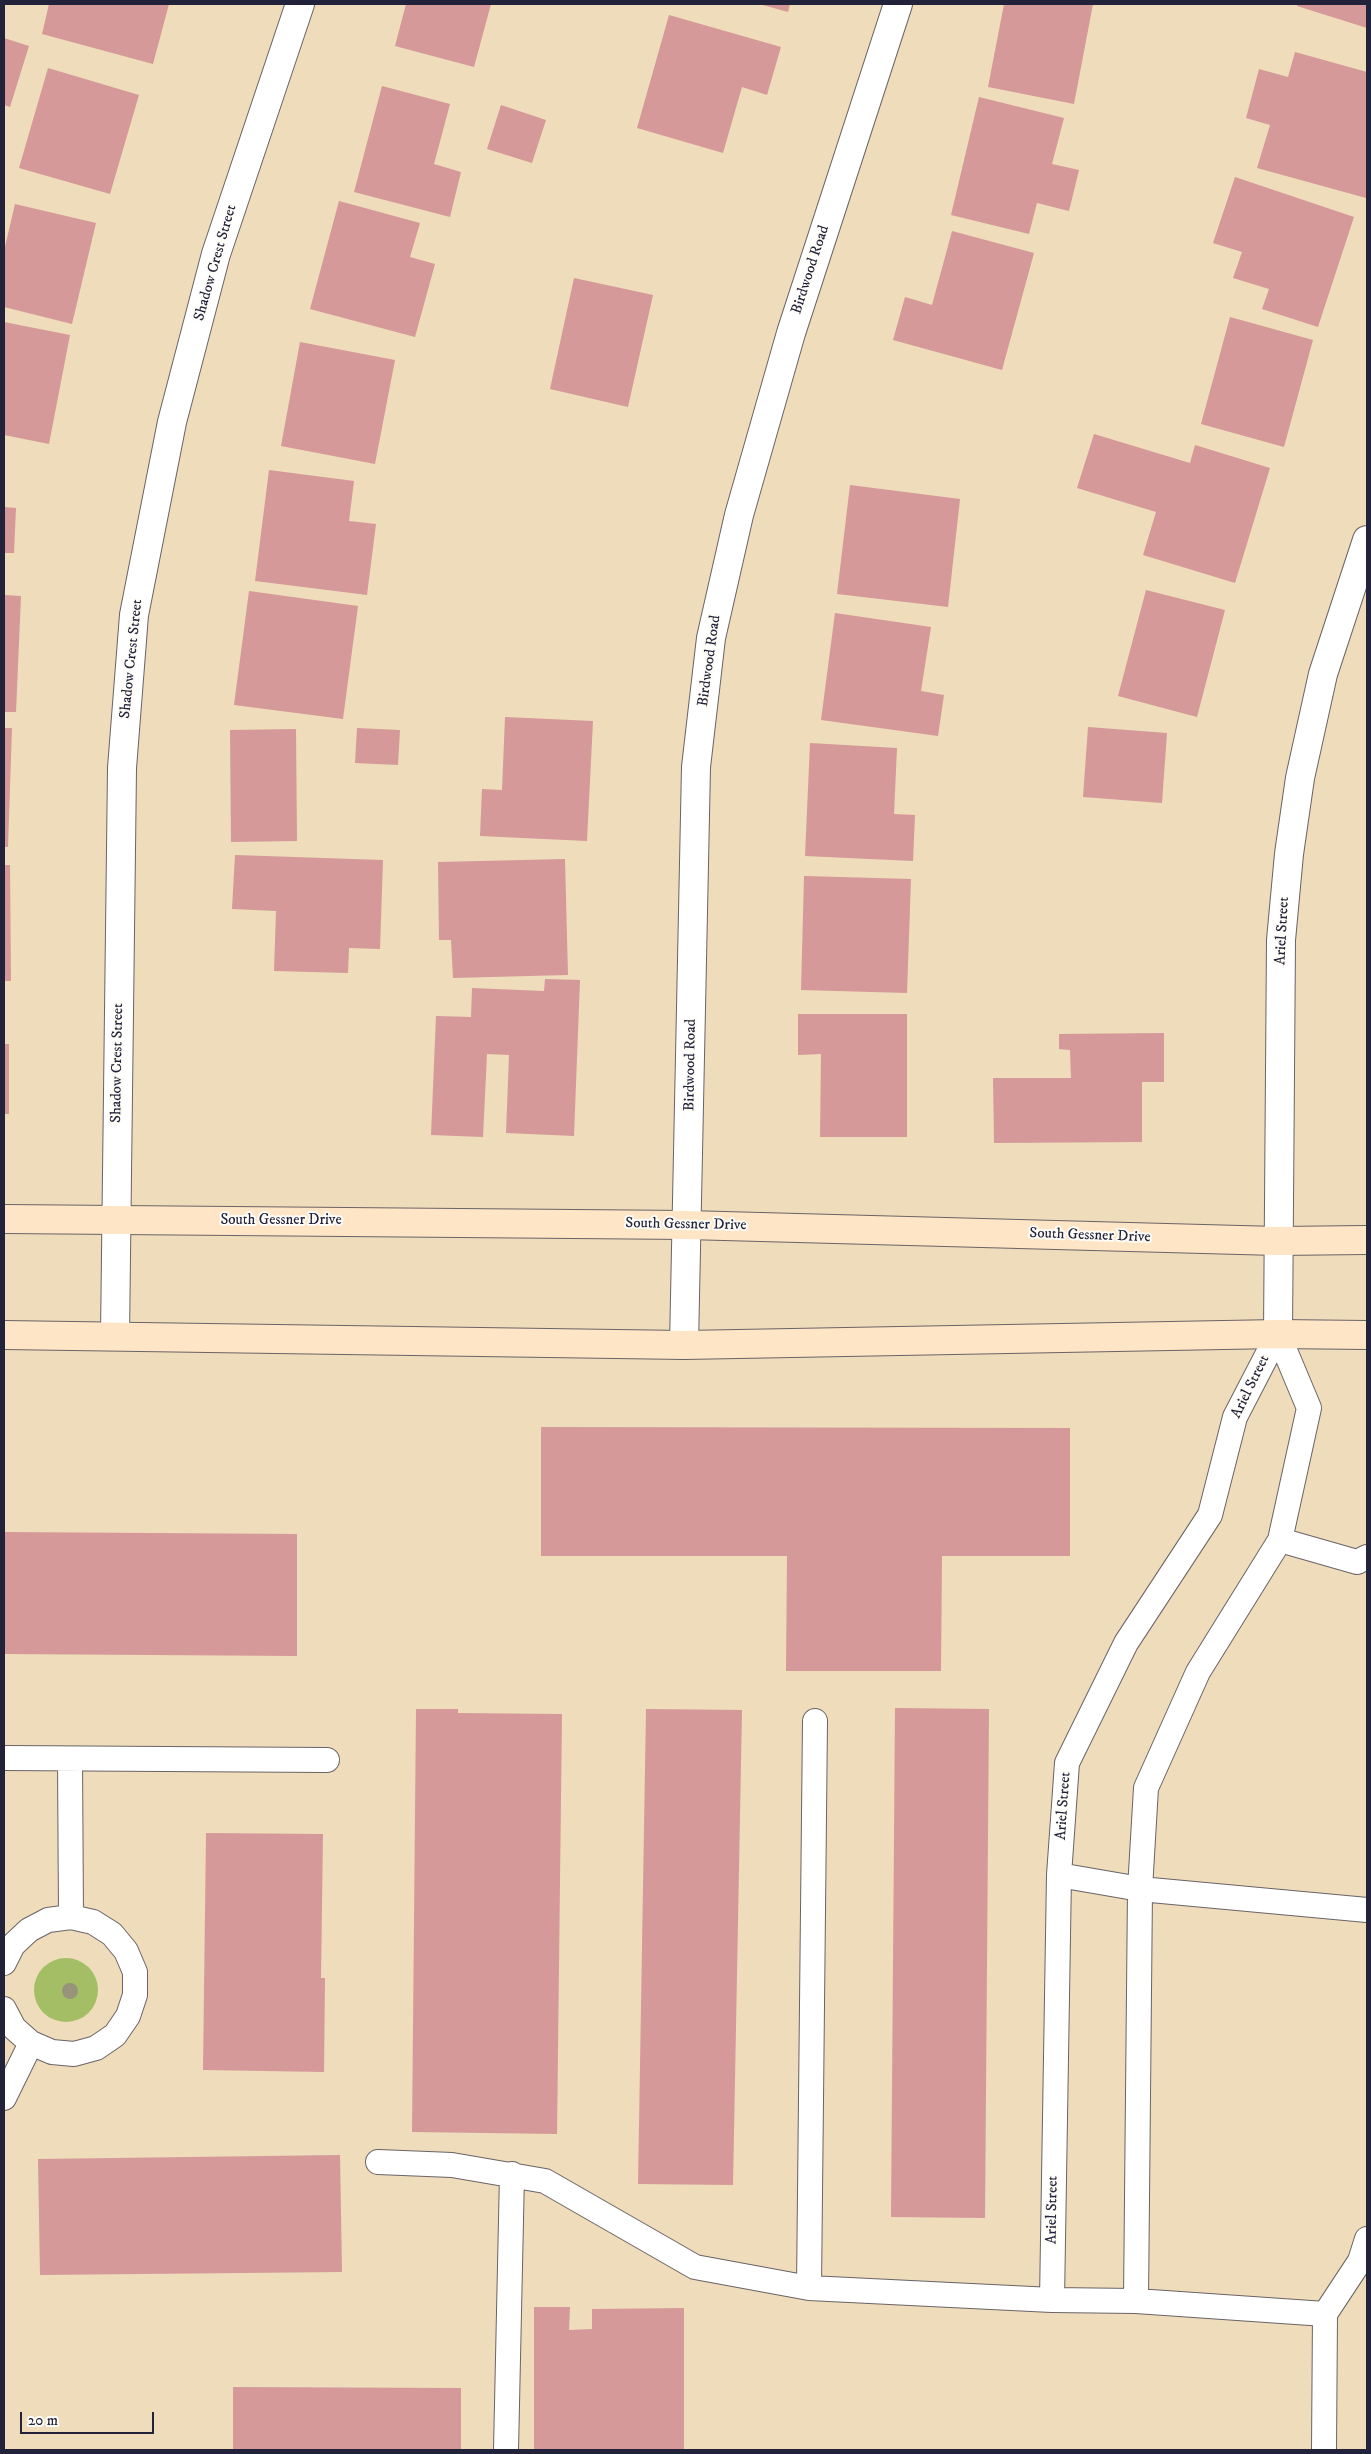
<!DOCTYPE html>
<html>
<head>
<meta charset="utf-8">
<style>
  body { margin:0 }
  #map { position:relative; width:1371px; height:2454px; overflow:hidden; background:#efdcba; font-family:"IM FELL DW Pica",serif }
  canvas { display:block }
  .frame { position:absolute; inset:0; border:5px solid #22223b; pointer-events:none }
  .scale { position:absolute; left:20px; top:2412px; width:134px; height:22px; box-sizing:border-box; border:2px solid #22223b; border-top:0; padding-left:6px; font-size:15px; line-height:18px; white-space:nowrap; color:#22223b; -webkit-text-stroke:4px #fdfcf7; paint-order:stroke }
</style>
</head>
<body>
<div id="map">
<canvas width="1371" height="2454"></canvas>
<div class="frame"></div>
<div class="scale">20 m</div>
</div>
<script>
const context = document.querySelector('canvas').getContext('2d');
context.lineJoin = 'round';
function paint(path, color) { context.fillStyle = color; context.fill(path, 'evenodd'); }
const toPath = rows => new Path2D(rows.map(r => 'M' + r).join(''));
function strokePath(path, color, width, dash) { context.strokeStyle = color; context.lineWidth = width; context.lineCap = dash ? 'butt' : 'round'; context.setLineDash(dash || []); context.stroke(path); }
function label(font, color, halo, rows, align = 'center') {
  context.font = font + ' "IM FELL DW Pica",serif'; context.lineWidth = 4; context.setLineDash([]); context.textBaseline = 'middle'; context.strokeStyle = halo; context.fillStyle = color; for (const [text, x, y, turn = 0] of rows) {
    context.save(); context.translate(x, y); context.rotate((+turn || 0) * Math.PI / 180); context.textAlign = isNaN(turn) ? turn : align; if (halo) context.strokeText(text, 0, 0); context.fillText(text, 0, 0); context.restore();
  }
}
paint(toPath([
  '34 1990a32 32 0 1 1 64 0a32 32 0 1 1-64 0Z'
]), '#a4be65');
paint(toPath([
  [49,4,169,4,153,64,42,34],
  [406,4,491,4,474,67,395,46],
  [759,4,790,4,788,12],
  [1004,4,1093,4,1074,104,988,87],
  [1297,4,1367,4,1367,28,1297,6],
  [669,15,781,47,767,95,742,87,723,153,637,128],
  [4,38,29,46,10,107,4,105],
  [1295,52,1367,72,1366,198,1257,168,1270,125,1246,118,1259,69,1288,77],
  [48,68,139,95,110,194,19,168],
  [382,86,450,104,434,164,461,172,450,217,354,192],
  [979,97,1064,118,1052,164,1079,170,1069,211,1037,203,1029,234,951,215],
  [501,105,546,120,532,163,487,149],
  [1235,177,1354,217,1318,327,1262,309,1269,289,1233,278,1242,252,1213,243],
  [339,201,420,223,410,257,435,264,415,337,310,309],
  [15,204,96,223,72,324,4,307,4,251],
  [952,231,1034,253,1002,370,893,340,905,297,932,305],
  [574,278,653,295,628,407,550,389],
  [1230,317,1313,340,1284,447,1201,424],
  [4,322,70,335,49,444,4,435],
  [300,342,395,360,375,464,281,446],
  [1094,434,1190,463,1195,445,1270,468,1235,583,1143,555,1156,512,1077,488],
  [269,470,354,481,349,521,376,524,367,595,255,581],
  [850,485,960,499,948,607,837,594],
  [4,507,16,508,14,553,4,553],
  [1146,590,1225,610,1197,717,1118,696],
  [249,591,358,606,343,719,234,705],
  [4,595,21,596,16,712,4,712],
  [835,613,931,627,921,691,944,695,938,736,821,720],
  [505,717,593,721,587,841,480,836,482,789,502,790],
  [1088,727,1167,733,1162,803,1083,797],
  [4,728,12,728,8,847,4,847],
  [357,728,400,730,398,765,355,763],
  [296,729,297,841,231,842,230,730],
  [810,743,897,748,894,814,915,815,913,861,805,856],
  [235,855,383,860,380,949,349,948,348,973,274,971,276,911,232,909],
  [565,859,568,975,453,978,451,940,439,940,438,862],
  [4,865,10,865,11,981,4,981],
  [804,876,911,879,907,993,801,990],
  [545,979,580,980,574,1136,506,1133,509,1055,487,1054,483,1137,431,1135,436,1016,471,1017,472,988,544,991],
  [798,1014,907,1014,907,1137,820,1137,821,1054,798,1055],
  [1164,1033,1164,1082,1142,1082,1142,1142,994,1143,993,1078,1071,1078,1070,1050,1059,1049,1059,1034],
  [4,1044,9,1044,9,1114,4,1114],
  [541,1427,1070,1428,1070,1556,942,1556,941,1671,786,1671,787,1556,541,1556],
  [4,1532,297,1534,297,1656,4,1654],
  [895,1708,989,1709,985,2218,891,2217],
  [416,1709,458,1709,458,1713,562,1714,557,2134,412,2132],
  [646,1709,742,1710,733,2185,638,2184],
  [206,1833,323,1834,321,1978,325,1978,324,2072,203,2070],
  [340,2155,342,2272,40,2275,38,2159],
  [534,2307,570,2307,569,2330,592,2329,592,2309,684,2308,684,2450,534,2450],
  [233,2387,461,2388,461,2450,233,2450]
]), '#d49998');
const lane = toPath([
  [1280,1540,1357,1562,1367,1557],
  [4,1758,327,1760],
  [70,1759,71,1917],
  [1059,1875,1140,1889,1367,1910],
  [4,1963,13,1945,29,1930,48,1920,71,1917,93,1922,112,1934,126,1951,135,1972,135,1995,128,2016,115,2035,96,2048,74,2054,52,2052,31,2043,14,2028,4,2009],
  [4,2098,31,2043],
  [378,2162,452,2165,545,2181,695,2267,809,2288,1052,2300,1136,2301,1325,2314],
  [809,2288,815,1721],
  [1052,2300,1059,1875,1067,1763,1126,1643,1210,1515,1235,1417,1278,1334],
  [1136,2301,1140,1889,1146,1788,1198,1672,1280,1540,1309,1408,1278,1334],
  [506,2450,512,2174],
  [1324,2450,1325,2314,1360,2261,1367,2239]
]);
const street = toPath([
  [1278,1334,1281,940,1289,854,1300,778,1323,674,1367,540],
  [115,1336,122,768,134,615,172,422,216,254,300,4],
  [684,1345,696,767,711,638,739,515,791,333,898,4]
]);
const secondary = toPath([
  [4,1219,687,1225,1277,1241,1367,1240],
  [4,1335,684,1345,1278,1334,1367,1335]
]);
strokePath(lane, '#6a6367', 26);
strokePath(street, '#6a6367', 30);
strokePath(secondary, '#6a6367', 30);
strokePath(lane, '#fff', 24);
strokePath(street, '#fff', 28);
strokePath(secondary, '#fde5c5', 28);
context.fillStyle = '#98947c';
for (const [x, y] of [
  [70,1991]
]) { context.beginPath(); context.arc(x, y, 8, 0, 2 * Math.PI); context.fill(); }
label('15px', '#22223b', '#fdfcf7', [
  ["Shadow Crest Street",216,263,-74],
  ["Birdwood Road",811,270,-72],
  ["Shadow Crest Street",132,659,-84],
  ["Birdwood Road",710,661,-82],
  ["Ariel Street",1283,931,-87],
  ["Shadow Crest Street",118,1063,-89],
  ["Birdwood Road",691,1065,-89],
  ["South Gessner Drive",281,1221],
  ["South Gessner Drive",686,1225,1],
  ["South Gessner Drive",1090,1236,2],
  ["Ariel Street",1251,1387,-64],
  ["Ariel Street",1064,1806,-86],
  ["Ariel Street",1053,2210,-89]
]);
</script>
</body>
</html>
